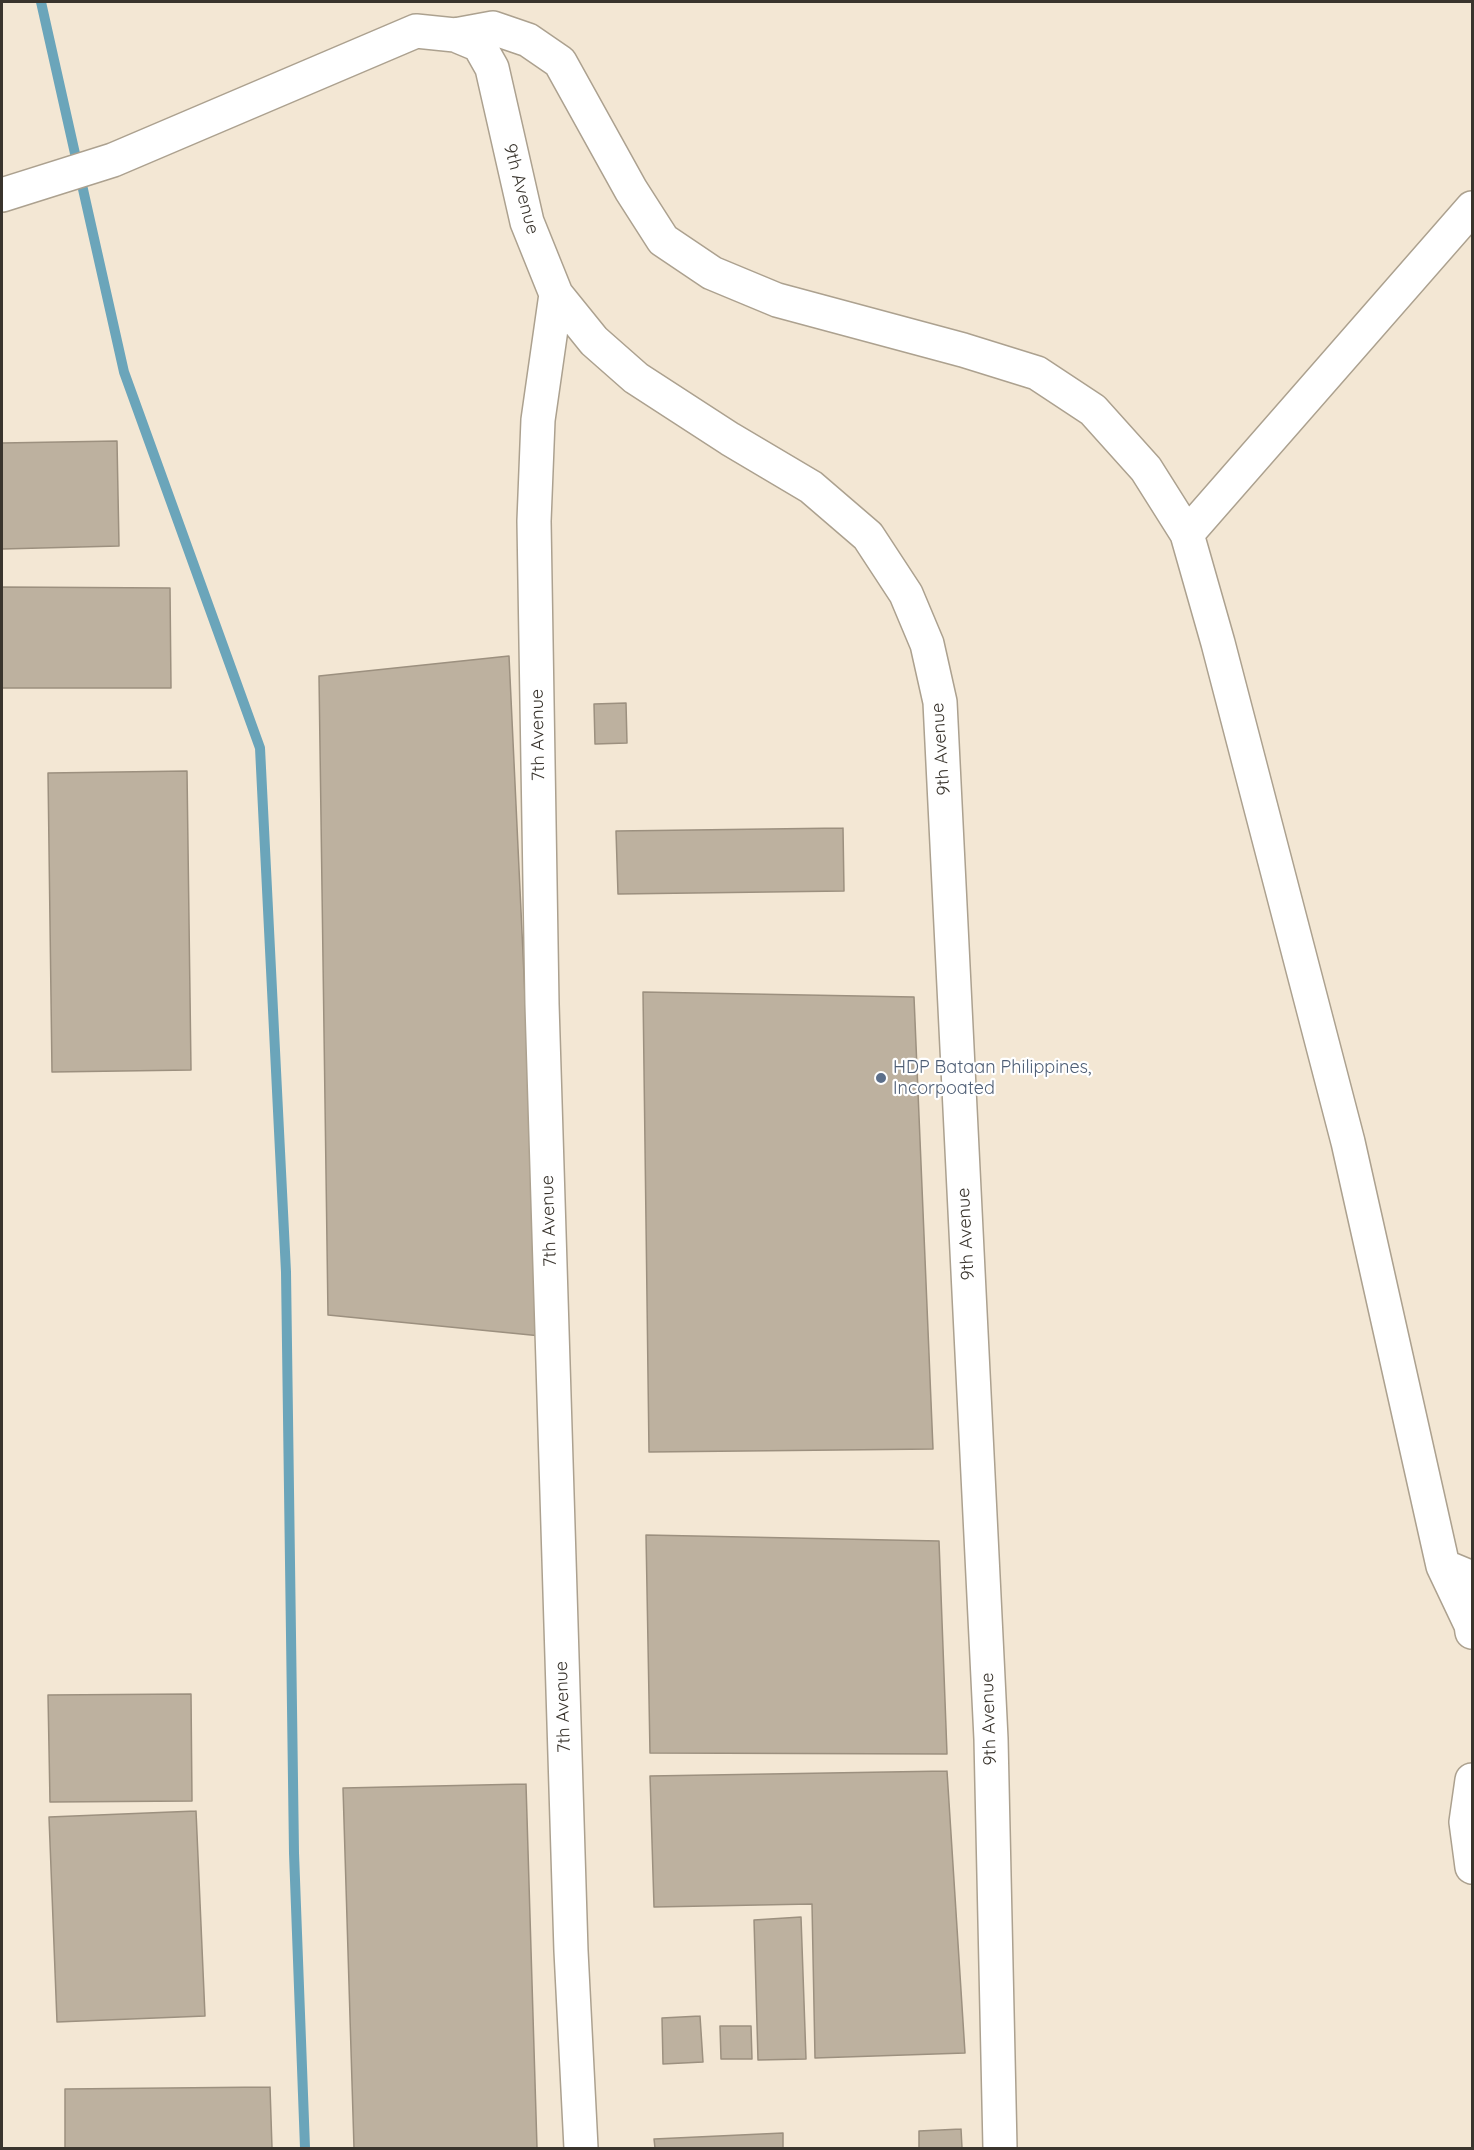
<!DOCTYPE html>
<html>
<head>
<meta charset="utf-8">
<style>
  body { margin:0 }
  #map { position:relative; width:1474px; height:2150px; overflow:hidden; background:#f3e7d4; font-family:Quicksand,sans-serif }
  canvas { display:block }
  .frame { position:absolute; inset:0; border:3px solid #39342d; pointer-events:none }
</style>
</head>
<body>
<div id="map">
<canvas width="1474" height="2150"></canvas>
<div class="frame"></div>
</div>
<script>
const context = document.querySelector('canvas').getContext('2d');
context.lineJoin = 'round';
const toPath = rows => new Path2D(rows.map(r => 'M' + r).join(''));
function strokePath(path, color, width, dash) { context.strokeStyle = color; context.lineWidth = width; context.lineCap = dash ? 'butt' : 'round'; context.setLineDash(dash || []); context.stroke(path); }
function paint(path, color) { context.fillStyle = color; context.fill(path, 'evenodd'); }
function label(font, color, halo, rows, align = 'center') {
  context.font = font + ' Quicksand,sans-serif'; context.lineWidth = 4.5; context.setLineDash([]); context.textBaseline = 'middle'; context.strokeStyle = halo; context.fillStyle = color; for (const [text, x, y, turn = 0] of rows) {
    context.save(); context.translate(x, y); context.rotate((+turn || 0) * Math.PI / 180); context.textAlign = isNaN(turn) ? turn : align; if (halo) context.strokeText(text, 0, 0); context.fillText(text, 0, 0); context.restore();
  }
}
strokePath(toPath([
  [41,2,124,372,260,748,286,1272,294,1853,305,2148]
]), '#6ba5ba', 10);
const building = toPath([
  [117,441,119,546,2,549,2,443,117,441],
  [2,587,170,588,171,688,2,688,2,587],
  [509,656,541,1336,328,1315,319,676,509,656],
  [626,703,627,743,595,744,594,704,626,703],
  [187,771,191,1070,52,1072,48,773,187,771],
  [843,828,844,891,618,894,616,831,843,828],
  [643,992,914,997,933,1449,649,1452,643,992],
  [646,1535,939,1541,947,1754,650,1753,646,1535],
  [191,1694,192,1801,50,1802,48,1695,191,1694],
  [947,1771,965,2053,815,2058,812,1904,654,1907,650,1776,947,1771],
  [526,1784,537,2148,354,2148,343,1788,526,1784],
  [196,1811,205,2016,57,2022,49,1817,196,1811],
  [801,1917,806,2059,758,2060,754,1920,801,1917],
  [700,2016,703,2062,663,2064,662,2018,700,2016],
  [720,2026,751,2026,752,2059,721,2059,720,2026],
  [270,2087,272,2148,65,2148,65,2089,270,2087],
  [961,2129,962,2148,919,2148,919,2131,961,2129],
  [783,2133,783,2148,655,2148,654,2139,783,2133]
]);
paint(building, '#bdb19f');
strokePath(building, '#9c907f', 1.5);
const minor = toPath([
  [455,35,493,28,528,40,560,62,631,190,663,240,712,273,777,300,963,350,1037,373,1093,410,1146,469,1187,534,1218,643,1348,1142,1443,1566,1472,1578],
  [2,195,113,160,416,31,455,35,479,45,492,68,527,222,556,294,594,341,636,378,730,439,811,487,868,536,906,594,927,644,940,702,991,1739,1000,2148],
  [556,294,538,420,534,521,542,1004,571,1951,581,2148],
  [1187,534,1472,208],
  [1443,1566,1471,1625,1472,1632],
  [1472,1780,1466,1822,1472,1867]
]);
strokePath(minor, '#aca18f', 36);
strokePath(minor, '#fff', 33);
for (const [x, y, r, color] of [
  [881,1078,6,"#5c6f8a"]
]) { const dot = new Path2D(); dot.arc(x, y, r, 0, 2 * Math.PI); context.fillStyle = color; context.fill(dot); strokePath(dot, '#fff', 2); }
label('18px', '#39342d', '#fff', [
  ["9th Avenue",521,189,75],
  ["7th Avenue",538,735,-91],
  ["9th Avenue",941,749,-94],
  ["7th Avenue",549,1221,-92],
  ["9th Avenue",966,1234,-93],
  ["7th Avenue",563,1707,-92],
  ["9th Avenue",989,1719,-92]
]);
label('18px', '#4e5e75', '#fff', [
  ["HDP Bataan Philippines,",893,1068],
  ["Incorpoated",893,1089]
], 'left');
</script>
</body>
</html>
